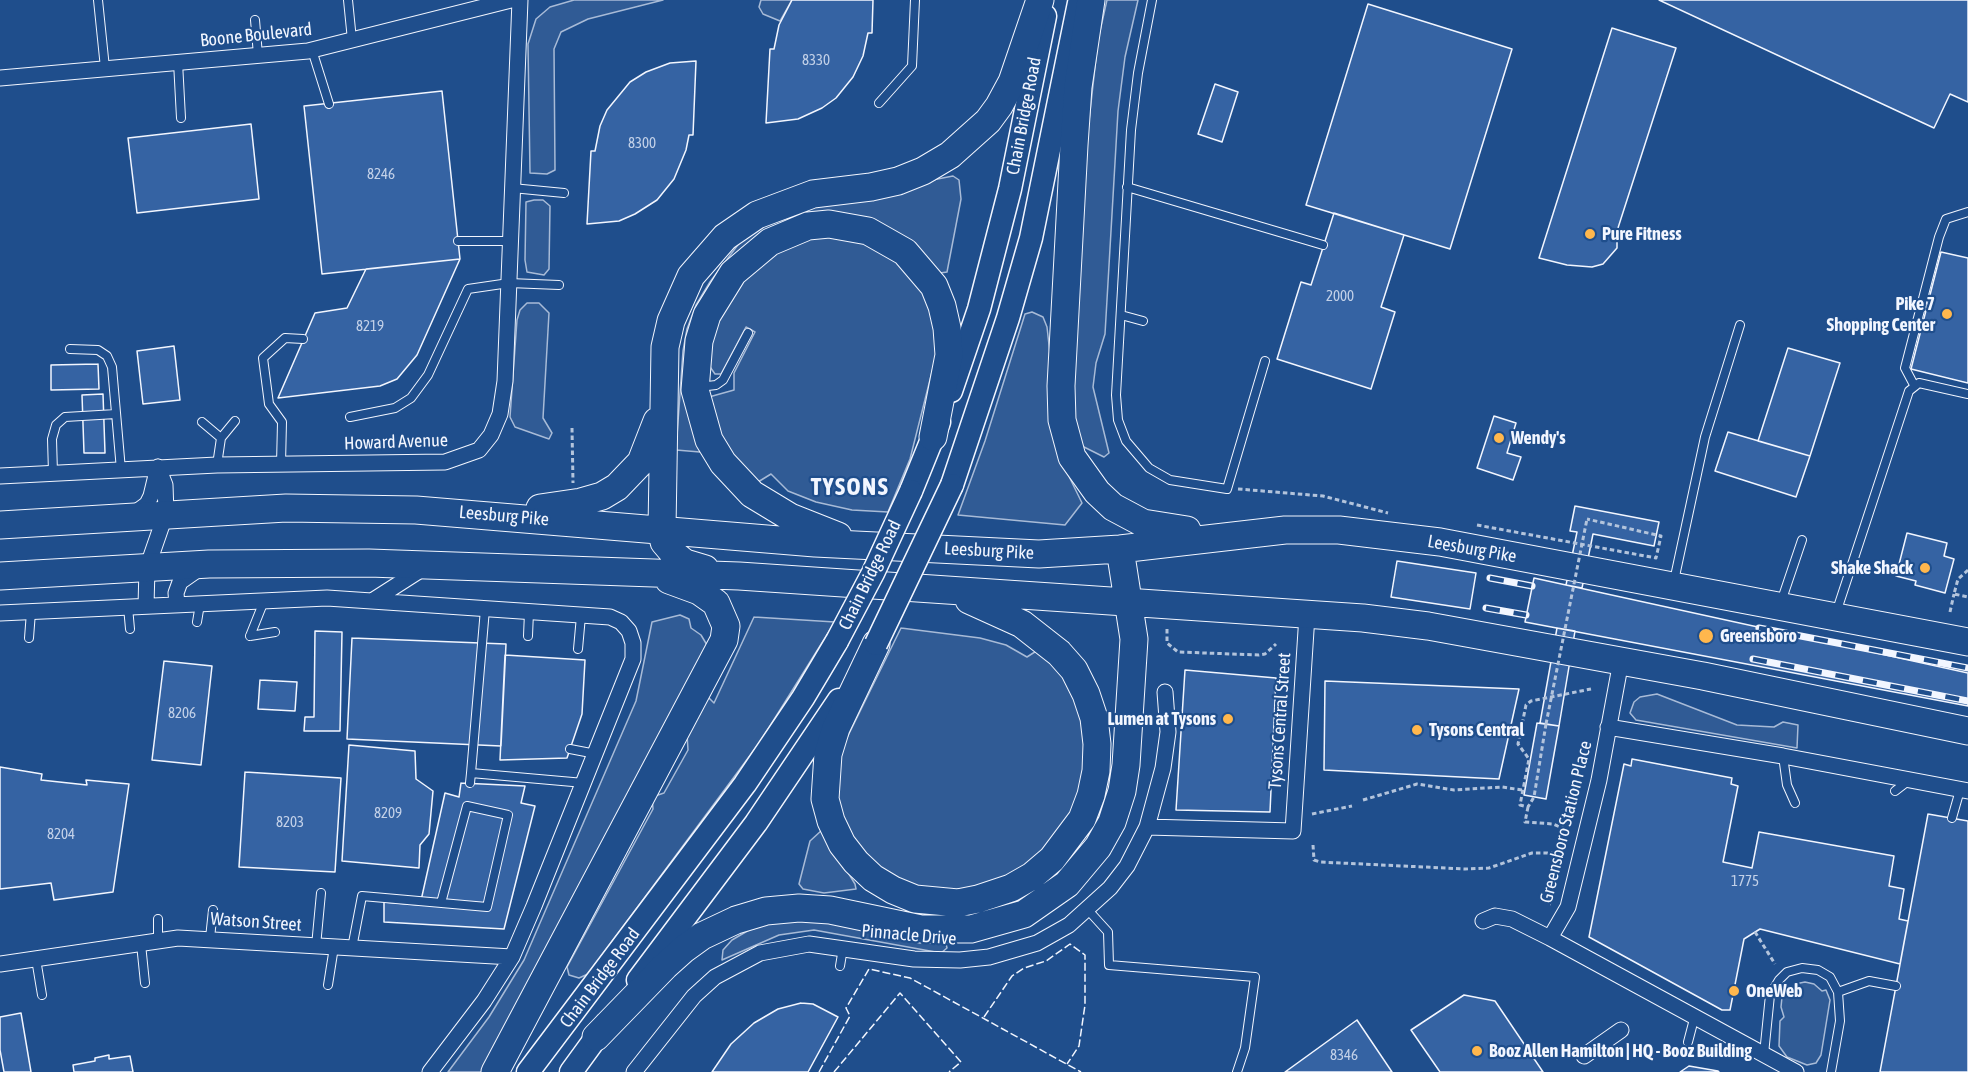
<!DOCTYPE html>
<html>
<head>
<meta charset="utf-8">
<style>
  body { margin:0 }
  canvas { display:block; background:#1f4e8c }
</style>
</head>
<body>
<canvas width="1968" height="1072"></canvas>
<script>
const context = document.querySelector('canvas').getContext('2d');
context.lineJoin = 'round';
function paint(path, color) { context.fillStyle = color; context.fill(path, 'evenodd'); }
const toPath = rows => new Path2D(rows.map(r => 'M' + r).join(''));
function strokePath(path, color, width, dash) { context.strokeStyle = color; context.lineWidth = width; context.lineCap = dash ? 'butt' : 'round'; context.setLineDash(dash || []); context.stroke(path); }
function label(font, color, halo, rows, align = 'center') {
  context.font = font + ' "Asap Condensed",sans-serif'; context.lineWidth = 4.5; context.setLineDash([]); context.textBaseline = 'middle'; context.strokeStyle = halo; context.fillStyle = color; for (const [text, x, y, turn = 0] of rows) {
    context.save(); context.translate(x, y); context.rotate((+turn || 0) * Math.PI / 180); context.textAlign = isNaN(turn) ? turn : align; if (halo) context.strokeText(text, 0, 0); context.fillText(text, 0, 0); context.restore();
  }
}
const green = toPath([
  [574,0,663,0,588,19,561,32,554,49,555,170,547,174,530,173,528,44,536,19,550,7,574,0],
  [761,0,792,0,780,21,763,14,759,7,761,0],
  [1107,0,1138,0,1125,57,1118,111,1105,334,1096,363,1093,387,1109,453,1104,457,1080,445,1071,399,1087,139,1098,40,1107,0],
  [953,176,959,180,961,199,947,272,940,273,853,216,716,283,700,452,676,450,683,351,687,329,696,305,710,282,749,230,794,207,953,176],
  [534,200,543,200,550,206,549,269,544,275,527,272,525,260,526,202,534,200],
  [817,237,854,237,882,250,917,278,933,309,936,356,910,459,888,512,852,510,816,502,788,491,771,474,758,482,732,454,719,435,709,397,734,390,734,373,755,332,746,327,721,374,715,374,708,364,708,347,719,318,751,270,770,255,793,244,817,237],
  [527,303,539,303,549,313,543,418,552,433,549,439,515,427,510,417,517,320,520,310,527,303],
  [1032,312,1043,317,1047,327,1062,462,1082,503,1065,525,958,515,985,441,1025,314,1032,312],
  [680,615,689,619,691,628,701,635,707,645,486,1072,448,1072,489,1017,524,960,636,701,652,622,680,615],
  [754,617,835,622,760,742,588,974,579,978,569,975,567,967,653,809,652,797,664,793,688,750,687,734,707,696,714,703,754,617],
  [901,628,980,638,1006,645,1027,657,1041,648,1079,697,1088,760,1080,803,1044,859,990,888,924,893,864,858,842,819,836,795,842,748,901,628],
  [1657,694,1737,725,1774,727,1783,722,1798,725,1797,748,1636,720,1630,713,1634,702,1640,697,1657,694],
  [822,830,855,884,856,889,824,893,803,889,799,884,810,841,822,830],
  [815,917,945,940,947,948,941,953,814,930,779,935,722,960,723,950,732,940,749,930,784,919,815,917],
  [1805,982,1814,984,1822,991,1826,990,1830,1000,1821,1055,1816,1063,1807,1065,1787,1057,1779,1046,1780,1021,1784,1017,1781,1007,1782,997,1795,984,1805,982]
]);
paint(green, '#305b95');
strokePath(green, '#a8bbd7', 1.5);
const building = toPath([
  [792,0,873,0,872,33,868,33,863,56,853,77,836,98,822,108,798,119,766,123,770,49,774,49,779,25,792,0],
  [1659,0,1968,0,1968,102,1950,94,1934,128,1659,0],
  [1368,4,1512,49,1450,249,1306,205,1368,4],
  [1612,28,1676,48,1617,231,1617,248,1603,264,1592,267,1567,265,1539,258,1612,28],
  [696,61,693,135,689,135,686,150,674,179,657,200,635,214,619,221,587,224,591,151,595,151,600,126,607,110,630,82,646,72,670,63,696,61],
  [1215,84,1238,92,1222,142,1198,134,1215,84],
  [442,91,460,259,322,274,304,106,442,91],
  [251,124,259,199,137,213,128,138,251,124],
  [1334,213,1404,235,1381,307,1395,312,1371,389,1277,359,1301,282,1311,285,1334,213],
  [1941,252,1968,258,1968,383,1911,369,1941,252],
  [460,259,417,355,397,379,380,386,278,398,315,313,347,308,366,269,460,259],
  [174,346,180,400,143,404,137,351,174,346],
  [1788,348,1840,363,1810,456,1758,441,1788,348],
  [98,364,99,389,51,390,51,365,98,364],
  [103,394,105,453,84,453,82,395,103,394],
  [1494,416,1516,423,1507,453,1521,457,1513,480,1477,468,1494,416],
  [1728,432,1810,456,1796,497,1715,471,1728,432],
  [1575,506,1659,522,1654,546,1593,534,1582,588,1566,585,1577,532,1570,531,1575,506],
  [1907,533,1947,543,1944,556,1954,559,1945,593,1915,585,1916,581,1896,576,1907,533],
  [1397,561,1476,573,1470,609,1391,597,1397,561],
  [1534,578,1968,673,1968,706,1525,622,1534,578],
  [1557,628,1575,631,1559,726,1540,723,1557,628],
  [315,631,342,632,340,731,304,731,305,717,314,717,315,631],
  [352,638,506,644,501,746,347,739,352,638],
  [505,655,585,660,582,714,567,758,500,760,505,655],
  [164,661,212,666,201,765,152,760,164,661],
  [1185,670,1276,678,1270,812,1176,810,1185,670],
  [260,680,297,682,295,711,258,709,260,680],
  [1325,681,1519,689,1499,779,1324,770,1325,681],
  [1537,723,1559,726,1546,799,1524,795,1537,723],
  [349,745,415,751,416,779,433,791,429,834,420,845,419,868,342,861,349,745],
  [1632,759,1732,778,1731,784,1738,786,1723,862,1752,868,1759,832,1894,856,1889,886,1904,889,1899,919,1908,921,1900,964,1760,929,1744,939,1730,1010,1722,1010,1589,937,1624,764,1631,766,1632,759],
  [0,767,42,774,41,780,87,785,86,780,129,784,113,892,54,900,51,883,0,889,0,767],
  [245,772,341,778,335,872,239,867,245,772],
  [461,783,525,786,521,803,535,806,504,929,384,922,384,902,420,905,445,793,459,797,461,783],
  [1928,814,1968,821,1968,1072,1880,1072,1928,814],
  [1464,995,1495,1001,1543,1072,1440,1072,1411,1030,1464,995],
  [801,1003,813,1004,838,1017,808,1072,712,1072,731,1044,754,1023,778,1009,801,1003],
  [21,1013,31,1072,4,1072,0,1050,0,1017,21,1013],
  [1357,1020,1392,1072,1285,1072,1357,1020],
  [109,1055,109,1059,130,1056,133,1072,74,1072,73,1065,95,1061,95,1058,109,1055],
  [1689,1066,1718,1071,1719,1072,1680,1072,1689,1066]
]);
paint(building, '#3563a3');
strokePath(building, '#f2f6ff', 1.5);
const lane = toPath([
  [98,0,105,68],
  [348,0,352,40],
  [1152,0,1138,73,1131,130,1116,395,1118,420,1126,441,1149,468,1170,480,1227,489,1265,361],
  [255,20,258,55],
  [312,50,329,104],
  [178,62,181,118],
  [879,103,912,66,915,0],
  [1127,187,1323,245],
  [512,188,564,193],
  [458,241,510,241],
  [1121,315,1143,321],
  [70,349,98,350,107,356,112,367,121,470],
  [1914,385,1905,368,1939,237,1946,219,1968,212],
  [699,387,716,385,723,380,748,333],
  [350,417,395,408,411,398,428,375,468,289,509,283,559,285],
  [202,422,221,438,235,421],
  [281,464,282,422,269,404,263,358,285,338,303,339],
  [217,465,221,438],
  [53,473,52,439,56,425,65,417,116,414],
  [1674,581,1705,437,1740,325],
  [1781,602,1802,540],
  [128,607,130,629],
  [1836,613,1909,391,1919,383,1968,394],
  [197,622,200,604],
  [250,636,264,601],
  [250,636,275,632],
  [528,636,529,612],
  [29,638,31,612],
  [578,649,581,616],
  [570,749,596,754],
  [1783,756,1787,785,1795,803],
  [471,773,485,609],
  [470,783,471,773,584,783],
  [1895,791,1908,781],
  [1952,818,1960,790],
  [1088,910,1108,932,1109,965,1255,977,1245,1048,1237,1072],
  [210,938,213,910],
  [158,941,158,919],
  [141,944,145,983],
  [316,946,321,893],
  [352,948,362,896,487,907,508,815,467,806,441,903],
  [36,959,42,995],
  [840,966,843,948],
  [328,985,334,947],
  [1838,992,1869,981,1896,986],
  [1688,1042,1694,1019],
  [1764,1054,1770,995,1779,980,1787,972,1802,968,1818,970,1830,977,1838,992,1840,1021,1831,1072]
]);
const street = toPath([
  [0,78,308,51,511,0],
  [0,476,217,465,445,462,479,450,491,435,500,414,505,381,520,0],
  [132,515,147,504,151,496,158,467],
  [372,601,422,569],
  [177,605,176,593,180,582,200,568],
  [146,606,147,568,166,513,165,485,158,467],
  [0,613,327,598,610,617,621,622,629,631,633,643,633,659,534,906,512,957,484,1001,430,1072],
  [1621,661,1599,780,1568,907,1550,938,1796,1072],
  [1608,727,1783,756,1968,791],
  [1147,827,1293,831,1307,615],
  [1483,921,1495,916,1512,919,1550,938],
  [0,964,178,938,512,957],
  [1584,1056,1621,1030],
  [634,1072,694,996,715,977,760,953,809,944,914,959,960,960,989,957,1037,943,1069,925,1110,888,1127,866,1147,827,1163,768,1168,732,1165,692]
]);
const primary = toPath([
  [951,391,979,309,1010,189,1045,16],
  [952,485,1008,318,1031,238,1079,3],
  [911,491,939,422],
  [638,980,756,823,839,700],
  [528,1072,745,784,803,698,837,641],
  [571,1072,606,1024]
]);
const highway = toPath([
  [1091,0,1078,87,1074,145,1061,386,1062,420,1072,457,1097,492,1113,507,1143,523,1187,530],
  [540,508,581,502,602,496,617,487,641,462,657,421],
  [0,525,286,508,416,510,815,543,1039,554,1120,549,1285,530,1339,530,1440,542,1968,642],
  [838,536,790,517,752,494,723,463,709,440,695,390,699,341,707,315,733,273,770,242,808,226,829,224,868,231,905,252,934,286,942,306,947,328,949,355,933,437],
  [705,569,685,563,675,555,664,542,662,529,665,347,671,321,691,276,725,237,757,215,813,194,871,187,898,181,923,171,950,155,988,121,999,106,1012,82,1040,0],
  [0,576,209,564,369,563,739,576,1363,618,1428,626,1703,676,1968,731],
  [876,644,836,728,828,754,825,799,831,821,842,844,856,862,873,878,893,890,915,899,958,903,978,899,1011,888,1032,876,1052,859,1082,819,1091,795,1096,771,1097,744,1094,718,1086,694,1074,670,1059,653,1022,624,969,600],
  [596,1037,665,966,684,949,702,936,736,920,766,911,799,908,830,910,921,929,971,929,1024,914,1067,884,1098,847,1112,822,1122,791,1126,765,1134,639,1120,549],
  [495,1072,724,640,726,626,716,603,699,591,669,580]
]);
strokePath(lane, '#f2f6ff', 10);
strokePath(street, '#f2f6ff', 17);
strokePath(primary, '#f2f6ff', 25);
strokePath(highway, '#f2f6ff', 29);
strokePath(toPath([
  [572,428,573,483],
  [1238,489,1323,496,1388,513],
  [1477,525,1656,558,1661,536,1587,519],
  [1968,570,1958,579,1954,594,1968,597],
  [1950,612,1954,594],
  [1167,629,1167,643,1178,652,1259,655,1265,654,1276,644],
  [1546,724,1534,797,1528,807,1520,805,1529,759,1518,744,1526,705,1531,701,1591,689],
  [1363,800,1417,784,1454,790,1502,787,1522,790],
  [1528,807,1525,822,1553,824,1563,828,1546,902,1551,904],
  [1312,814,1352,806],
  [1313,845,1314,860,1320,862,1465,869,1489,868,1532,853,1558,853],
  [1755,932,1775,964]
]), '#b3c4dc', 3, [4.5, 3]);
strokePath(lane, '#1f4e8c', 8);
strokePath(street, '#1f4e8c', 15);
strokePath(primary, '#1f4e8c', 22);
strokePath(highway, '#1f4e8c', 27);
const rail = toPath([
  [1490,578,1532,586],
  [1486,608,1526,615],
  [1759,628,1968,668],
  [1753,659,1968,701]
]);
strokePath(rail, '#f2f6ff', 7);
strokePath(rail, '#1f4e8c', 4.5, [14]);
const primaryBridge = toPath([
  [837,641,873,573,911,491],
  [876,644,952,485]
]);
strokePath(primaryBridge, '#f2f6ff', 25, []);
strokePath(toPath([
  [1546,724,1587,519]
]), '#b3c4dc', 3, [4.5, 3]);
strokePath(primaryBridge, '#1f4e8c', 22);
strokePath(toPath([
  [984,1017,1012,976,1024,968,1046,961,1070,944,1085,955,1085,1005,1079,1046,1067,1064],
  [819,1072,850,1016,846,1008,869,969,910,978,1081,1072],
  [834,1072,900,993,961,1062,949,1072]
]), '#f2f6ff', 1.5, [8, 3]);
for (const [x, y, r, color] of [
  [1590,234,6,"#ffb74d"],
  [1947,314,6,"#ffb74d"],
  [1499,438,6,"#ffb74d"],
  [1925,568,6,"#ffb74d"],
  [1706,636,8,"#ffb74d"],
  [1228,719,6,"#ffb74d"],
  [1417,730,6,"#ffb74d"],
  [1734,991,6,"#ffb74d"],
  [1477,1051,6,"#ffb74d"]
]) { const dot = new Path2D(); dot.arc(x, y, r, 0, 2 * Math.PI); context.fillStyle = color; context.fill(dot); strokePath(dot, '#1f4e8c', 2); }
label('15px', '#c3d1e8', null, [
  ["8330",816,60],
  ["8300",642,143],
  ["8246",381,174],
  ["2000",1340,296],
  ["8219",370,326],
  ["8206",182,713],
  ["8209",388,813],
  ["8203",290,822],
  ["8204",61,834],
  ["1775",1745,881],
  ["8346",1344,1055]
]);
label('18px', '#f2f6ff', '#1f4e8c', [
  ["Boone Boulevard",256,35,-6],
  ["Chain Bridge Road",1024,116,-79],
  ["Howard Avenue",396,442,-2],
  ["Leesburg Pike",504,516,5],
  ["Leesburg Pike",1472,549,10],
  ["Leesburg Pike",989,551,3],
  ["Chain Bridge Road",870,575,-64],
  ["Tysons Central Street",1280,721,-86],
  ["Greensboro Station Place",1566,822,-76],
  ["Watson Street",256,922,4],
  ["Pinnacle Drive",909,935,5],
  ["Chain Bridge Road",600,978,-53]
]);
label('bold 18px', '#f2f6ff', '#1f4e8c', [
  ["Pure Fitness",1602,234],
  ["Pike 7",1935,304,"right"],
  ["Shopping Center",1935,325,"right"],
  ["Wendy's",1511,438],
  ["Shake Shack",1913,568,"right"],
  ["Greensboro",1720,636],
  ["Lumen at Tysons",1216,719,"right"],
  ["Tysons Central",1429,730],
  ["OneWeb",1746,991],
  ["Booz Allen Hamilton | HQ - Booz Building",1489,1051]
], 'left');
context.letterSpacing = '1.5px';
label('bold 24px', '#f2f6ff', '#1f4e8c', [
  ["TYSONS",850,487]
]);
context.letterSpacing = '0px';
</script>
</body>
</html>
